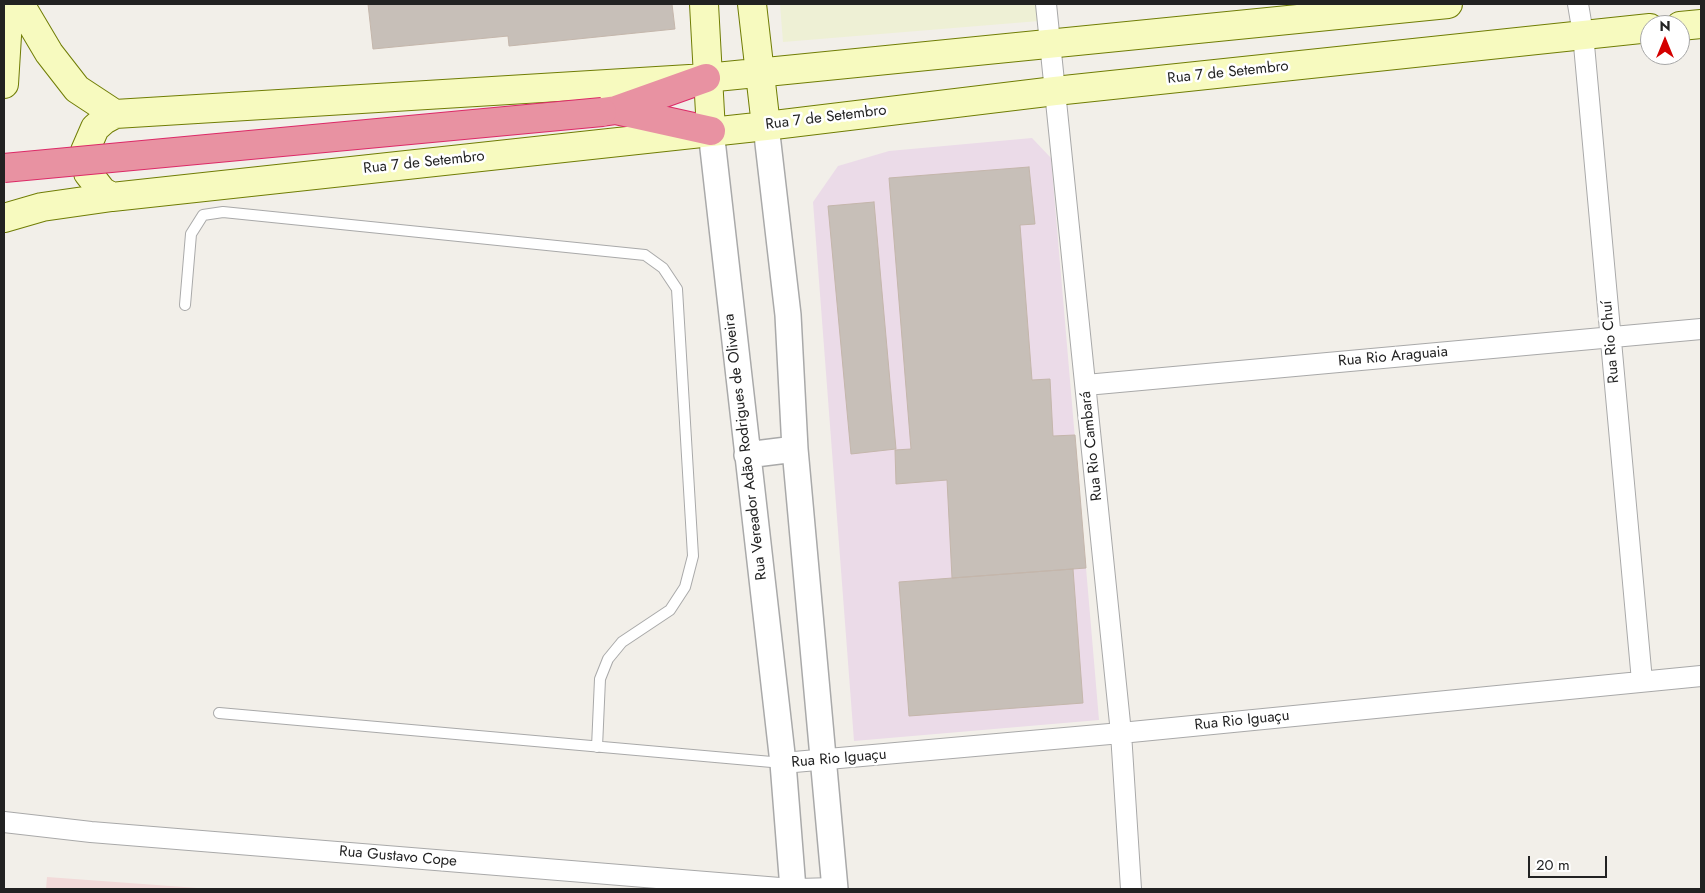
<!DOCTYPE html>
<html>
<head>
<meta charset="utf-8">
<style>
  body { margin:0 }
  #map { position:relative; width:1705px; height:893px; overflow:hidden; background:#f2efe9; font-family:Jost,sans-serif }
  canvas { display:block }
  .frame { position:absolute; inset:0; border:5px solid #222; pointer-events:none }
  .north { position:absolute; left:1640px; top:15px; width:50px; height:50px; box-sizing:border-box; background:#fff; border:1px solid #a7a7a7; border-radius:50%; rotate:0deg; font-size:14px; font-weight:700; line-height:20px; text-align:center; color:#222 }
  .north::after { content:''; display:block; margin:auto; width:18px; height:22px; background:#d40000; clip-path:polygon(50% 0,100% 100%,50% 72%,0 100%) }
  .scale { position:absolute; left:1528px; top:856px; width:79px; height:22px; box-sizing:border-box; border:2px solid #222; border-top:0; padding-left:6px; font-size:15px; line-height:18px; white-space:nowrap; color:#222; -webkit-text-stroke:4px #fff; paint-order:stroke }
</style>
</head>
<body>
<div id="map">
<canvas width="1705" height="893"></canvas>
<div class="frame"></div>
<div class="north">N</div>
<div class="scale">20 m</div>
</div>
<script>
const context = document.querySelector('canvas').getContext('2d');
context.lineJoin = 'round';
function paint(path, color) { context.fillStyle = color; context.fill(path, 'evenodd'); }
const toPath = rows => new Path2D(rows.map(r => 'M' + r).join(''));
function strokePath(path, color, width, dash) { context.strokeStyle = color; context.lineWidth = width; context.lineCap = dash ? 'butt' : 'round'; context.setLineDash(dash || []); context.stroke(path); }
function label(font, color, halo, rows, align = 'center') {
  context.font = font + ' Jost,sans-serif'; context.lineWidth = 5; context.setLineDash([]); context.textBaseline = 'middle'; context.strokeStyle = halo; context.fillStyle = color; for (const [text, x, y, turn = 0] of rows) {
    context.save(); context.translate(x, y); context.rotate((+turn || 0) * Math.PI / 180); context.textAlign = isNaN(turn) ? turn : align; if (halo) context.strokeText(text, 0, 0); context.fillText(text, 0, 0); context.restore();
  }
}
paint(toPath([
  [47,877,211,889,46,889]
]), '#f2dad9');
paint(toPath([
  [1032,138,1051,158,1099,720,854,741,813,202,838,166,889,151]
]), '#ebdbe8');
paint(toPath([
  [780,4,1037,4,1039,21,783,42]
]), '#eef0d5');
const building = toPath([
  [368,4,672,4,675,29,509,46,508,36,373,49,368,4],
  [1029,167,1035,224,1020,225,1032,380,1050,379,1053,436,1075,435,1086,568,952,578,947,480,896,484,895,450,911,449,889,178,1029,167],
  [874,202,896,449,851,454,828,206,874,202],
  [1073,569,1083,703,909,716,899,582,1073,569]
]);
paint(building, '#c7bfb8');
strokePath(building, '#c4b6ab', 1);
const service = toPath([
  [185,305,191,234,203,215,223,212,645,255,663,268,677,289,693,556,685,587,670,610,622,642,608,659,600,679,597,747],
  [219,713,783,763]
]);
const minor = toPath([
  [1046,4,1121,733,1131,889],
  [1578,4,1583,34,1642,681],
  [1086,385,1701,329],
  [783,763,1121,733,1701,676],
  [4,822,91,832,792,889],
  [797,889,835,888]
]);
const tertiary = toPath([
  [766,126,788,315,795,449,835,889],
  [711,131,783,763,793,889],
  [747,455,795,449]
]);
const secondary = toPath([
  [20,4,49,53,77,89,115,114,706,78,1448,4],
  [704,4,711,131],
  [752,4,766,126],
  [1680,26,1701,24],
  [4,84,9,4],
  [112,197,102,191,88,173,85,151,95,128,104,120,115,114],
  [4,218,42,207,112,197,766,126,1055,91,1650,28]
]);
const motorway = toPath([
  [616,110,711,131],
  [602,112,616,110,706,78]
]);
strokePath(service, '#a9a9a9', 12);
strokePath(minor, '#a9a9a9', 22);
strokePath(tertiary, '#a9a9a9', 28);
strokePath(secondary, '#707d05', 30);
strokePath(motorway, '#dc2a67', 30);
strokePath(service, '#fff', 10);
strokePath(minor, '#fff', 20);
strokePath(tertiary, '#fff', 25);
strokePath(secondary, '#f7fabf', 28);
strokePath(motorway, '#e892a2', 28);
const motorwayBridge = toPath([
  [4,168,602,112]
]);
strokePath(motorwayBridge, '#dc2a67', 30, []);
strokePath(motorwayBridge, '#e892a2', 28);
label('15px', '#222', '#fff', [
  ["Rua 7 de Setembro",1228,73,-6],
  ["Rua 7 de Setembro",826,118,-7],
  ["Rua 7 de Setembro",424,163,-6],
  ["Rua Rio Chuí",1611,342,-95],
  ["Rua Rio Araguaia",1393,357,-5],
  ["Rua Rio Cambará",1092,446,-96],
  ["Rua Vereador Adão Rodrigues de Oliveira",746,447,-97],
  ["Rua Rio Iguaçu",1242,721,-6],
  ["Rua Rio Iguaçu",839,759,-5],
  ["Rua Gustavo Cope",398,857,5]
]);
</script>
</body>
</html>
